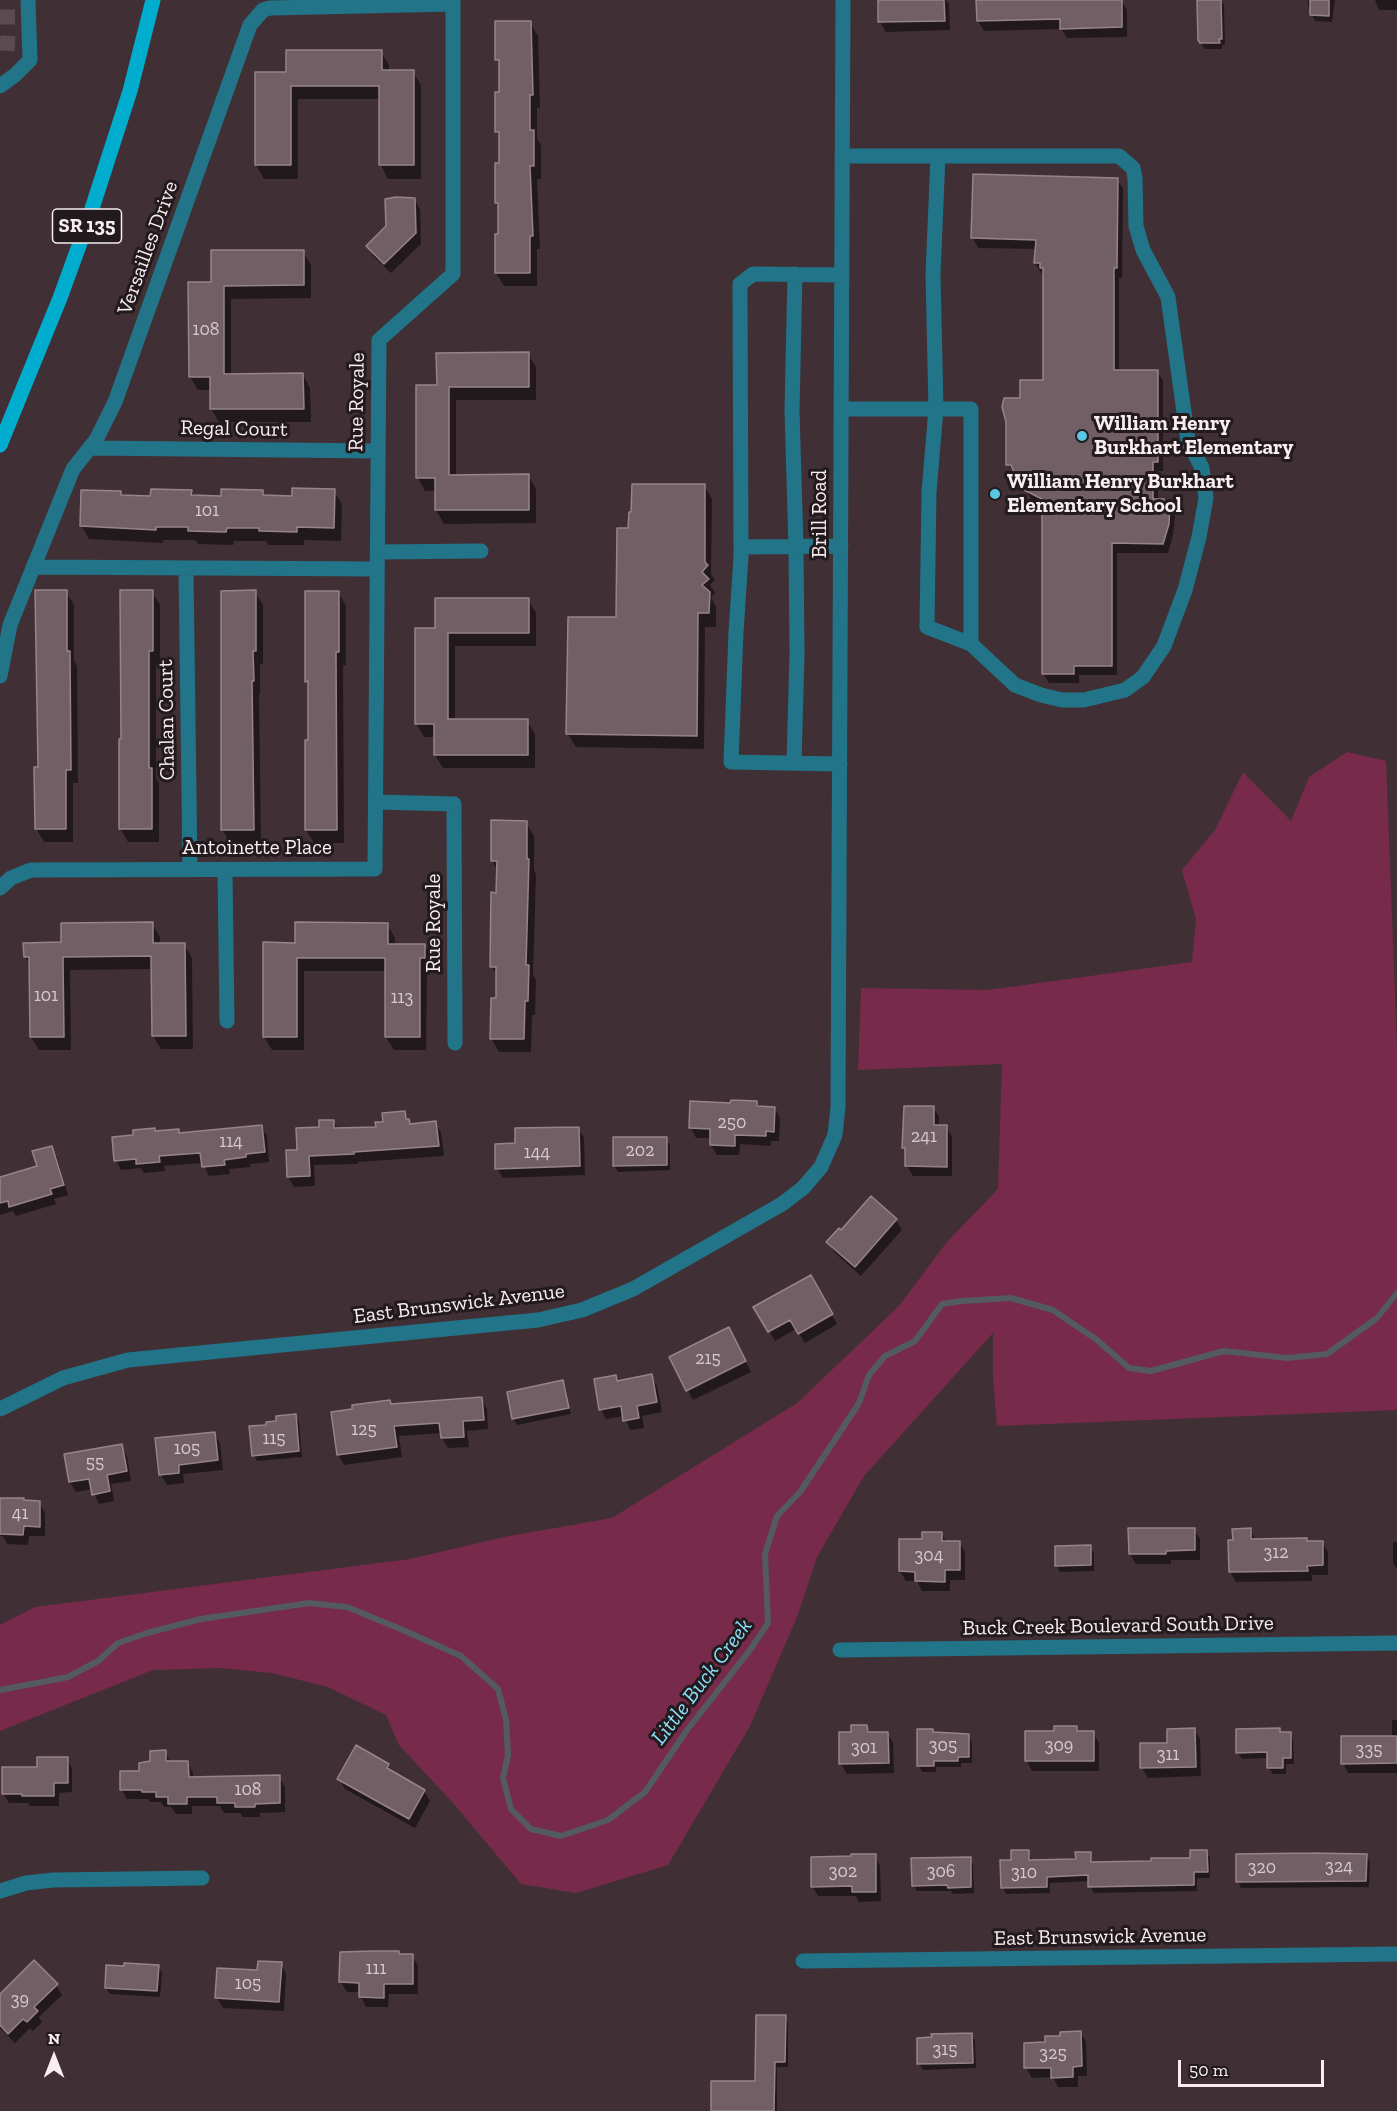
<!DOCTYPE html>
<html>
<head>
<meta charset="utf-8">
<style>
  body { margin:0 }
  #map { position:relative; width:1397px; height:2111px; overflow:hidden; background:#403035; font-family:"Zilla Slab",serif }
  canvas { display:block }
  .north { position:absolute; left:24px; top:2027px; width:60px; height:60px; -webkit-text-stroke:4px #221a1d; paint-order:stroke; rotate:0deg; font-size:16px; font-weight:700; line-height:24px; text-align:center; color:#f8edf0 }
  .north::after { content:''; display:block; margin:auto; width:21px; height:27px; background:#f8edf0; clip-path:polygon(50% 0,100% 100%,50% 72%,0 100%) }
  .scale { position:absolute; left:1178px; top:2060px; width:146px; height:27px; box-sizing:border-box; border:3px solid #f8edf0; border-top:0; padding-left:8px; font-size:18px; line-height:21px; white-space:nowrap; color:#f8edf0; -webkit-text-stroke:4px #221a1d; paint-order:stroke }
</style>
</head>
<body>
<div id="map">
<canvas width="1397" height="2111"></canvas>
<div class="north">N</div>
<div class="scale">50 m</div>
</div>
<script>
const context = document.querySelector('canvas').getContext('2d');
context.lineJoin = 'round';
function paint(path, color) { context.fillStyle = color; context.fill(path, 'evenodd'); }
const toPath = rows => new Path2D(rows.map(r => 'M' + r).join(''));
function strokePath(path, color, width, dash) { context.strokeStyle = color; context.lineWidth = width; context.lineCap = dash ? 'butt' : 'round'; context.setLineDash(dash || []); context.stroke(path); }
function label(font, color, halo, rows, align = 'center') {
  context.font = font + ' "Zilla Slab",serif'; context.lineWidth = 6; context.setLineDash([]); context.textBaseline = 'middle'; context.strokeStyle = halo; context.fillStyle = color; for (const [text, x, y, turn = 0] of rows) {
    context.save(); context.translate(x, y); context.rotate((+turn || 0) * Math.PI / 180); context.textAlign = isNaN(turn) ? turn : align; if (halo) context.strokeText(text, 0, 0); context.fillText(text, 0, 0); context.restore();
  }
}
paint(toPath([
  [1347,752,1386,761,1397,1046,1397,1410,997,1426,993,1378,993,1333,864,1476,817,1557,797,1617,750,1726,668,1865,576,1893,521,1884,453,1803,399,1745,386,1715,328,1687,272,1673,221,1668,153,1670,0,1731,0,1625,35,1607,410,1559,504,1537,612,1518,797,1403,899,1306,946,1243,998,1189,1002,1064,858,1070,861,988,988,990,1192,962,1196,919,1182,870,1215,830,1243,772,1291,821,1309,777]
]), '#782a4b');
paint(toPath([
  [879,0,946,0,949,4,950,30,886,32,880,22],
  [978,0,1121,0,1127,10,1127,37,1067,38,1061,29,984,31,978,21],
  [1199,0,1221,0,1224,5,1225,45,1222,45,1222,49,1205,49,1201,43],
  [1308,0,1335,0,1332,22,1315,21,1308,6],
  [1375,0,1397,0,1397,10,1379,10],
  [497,23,530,23,538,36,540,108,537,108,537,139,541,145,541,179,537,179,540,249,537,249,537,286,504,286,496,273,500,235,500,209,496,202,500,164,500,138,496,131,500,94,500,66,497,60],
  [381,52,389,65,389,72,413,72,421,85,421,179,388,179,381,165,381,99,298,99,298,179,264,179,256,165,256,74,288,74],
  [1117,179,1123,189,1122,278,1119,278,1119,371,1157,371,1163,381,1163,471,1158,471,1158,500,1163,500,1175,516,1173,535,1168,553,1117,553,1117,675,1079,675,1079,683,1049,683,1043,673,1043,506,1032,500,1008,464,1021,400,1044,382,1044,273,1041,273,1035,263,1036,249,978,248,973,238],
  [414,199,420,209,421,244,391,273,373,256,367,246],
  [303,252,311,265,311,298,231,299,231,375,303,375,310,388,311,422,219,422,211,409,211,390,198,390,190,377,213,283],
  [528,354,536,367,536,400,456,400,456,476,528,475,536,489,536,523,444,524,436,510,436,491,425,491,418,478,438,387],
  [704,486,712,499,711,574,715,580,710,585,715,593,711,597,716,607,716,627,705,627,704,749,576,747,568,734,617,619,633,514],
  [334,491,342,504,341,541,304,540,304,545,268,545,266,541,234,541,233,545,198,544,195,540,163,540,163,543,89,539,81,525,120,492,122,497,152,497,191,492,194,497,223,497,262,492,265,497,293,497],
  [66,592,74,605,74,661,77,666,78,783,73,783,73,842,44,842,36,828,39,768],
  [152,592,160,605,160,664,156,664,156,778,159,783,159,842,128,842,120,828,123,740],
  [255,592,263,605,263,664,260,664,260,694,259,694,261,843,230,843,222,829],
  [338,592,346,606,346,665,343,665,344,843,314,843,306,830,310,741,309,686,307,681],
  [528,599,536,613,536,646,455,646,455,721,527,721,535,734,535,768,443,768,435,755,435,737,424,737,416,723,436,630],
  [526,823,534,836,534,870,536,874,533,975,536,980,535,1015,532,1015,531,1052,499,1052,491,1038,497,999,498,977,492,967,493,894,498,894,498,871,492,861],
  [152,924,160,937,160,945,184,944,192,958,193,1049,161,1049,153,1036,153,969,70,970,71,1050,39,1050,31,1037,31,966,25,957,62,944],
  [387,924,395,938,395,945,424,945,432,959,431,971,427,971,426,1050,394,1050,386,1037,386,971,304,971,304,1050,272,1050,264,1037,297,944],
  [756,1102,760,1108,775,1108,780,1118,779,1141,771,1141,771,1146,740,1144,739,1155,717,1155,711,1145,711,1138,696,1138,691,1128,732,1104],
  [933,1107,939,1117,939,1127,946,1127,952,1137,952,1176,913,1176,907,1166,907,1153,903,1147],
  [404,1113,410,1125,435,1123,441,1132,444,1156,358,1162,358,1164,314,1165,315,1186,294,1187,288,1177,298,1151,320,1129,333,1121,338,1129,377,1129],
  [261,1126,267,1136,269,1162,250,1164,251,1167,229,1169,230,1174,209,1176,203,1163,164,1166,165,1171,144,1173,141,1168,121,1170,116,1160,135,1136,155,1130,156,1133,178,1131,180,1135],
  [578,1128,584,1138,585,1175,503,1178,497,1168,516,1145],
  [666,1139,670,1145,670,1170,618,1172,614,1165],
  [51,1148,57,1157,68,1195,54,1199,56,1204,16,1216,13,1211,0,1215,0,1179,39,1167],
  [896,1220,902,1230,861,1276,834,1252,828,1242,841,1232],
  [810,1277,837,1324,805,1343,796,1329,775,1341,756,1308],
  [734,1338,751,1372,693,1400,671,1358],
  [615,1376,618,1382,651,1376,657,1386,662,1412,642,1416,644,1428,630,1430,624,1416,606,1419,601,1409],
  [563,1382,566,1388,571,1414,517,1425,514,1419],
  [481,1399,487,1409,488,1429,467,1431,469,1447,448,1448,442,1438,442,1433,399,1436,402,1457,344,1465,338,1455,392,1406],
  [295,1415,299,1422,302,1457,257,1461,254,1455,268,1426],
  [215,1434,220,1444,223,1470,183,1474,184,1483,167,1485,161,1475],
  [121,1446,127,1456,131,1481,111,1484,114,1501,99,1504,92,1489,76,1492,70,1482,66,1455],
  [0,1499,39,1503,45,1513,45,1536,29,1536,28,1545,7,1544,3,1536,0,1536],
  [1194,1529,1200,1539,1200,1560,1171,1560,1171,1564,1136,1564,1130,1554,1130,1530],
  [1250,1530,1256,1540,1306,1539,1308,1542,1322,1542,1328,1552,1328,1575,1312,1575,1312,1581,1236,1582,1230,1572,1234,1541],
  [941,1533,947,1542,959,1542,965,1552,965,1580,950,1580,950,1591,922,1591,917,1581,906,1581,900,1571,924,1541],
  [1393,1542,1397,1542,1397,1569,1393,1563],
  [1090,1547,1094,1553,1094,1571,1060,1572,1056,1565],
  [1392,1720,1397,1720,1397,1773,1348,1773,1343,1763,1392,1737],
  [866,1726,871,1734,887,1733,893,1743,894,1773,847,1774,841,1764,853,1733],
  [1077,1727,1080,1733,1093,1733,1099,1743,1099,1771,1032,1771,1027,1761,1055,1733],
  [1194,1729,1200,1739,1201,1776,1148,1778,1142,1768,1169,1744],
  [1279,1729,1282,1734,1290,1733,1293,1740,1294,1764,1286,1764,1286,1774,1273,1774,1269,1768,1269,1758,1242,1759,1238,1753],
  [932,1730,935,1734,968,1736,972,1742,972,1763,961,1763,961,1767,936,1767,936,1772,922,1772,919,1766],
  [165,1752,171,1763,188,1763,193,1773,193,1778,279,1777,285,1787,285,1812,260,1813,260,1817,243,1817,240,1813,224,1813,220,1806,192,1806,192,1814,176,1814,171,1807,164,1807,161,1802,150,1802,148,1799,127,1799,121,1789],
  [67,1758,72,1768,72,1792,59,1793,59,1806,30,1806,28,1803,9,1803,3,1793,38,1768],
  [388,1765,393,1774,424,1791,430,1801,415,1828,345,1789,339,1779],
  [1028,1851,1032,1861,1077,1860,1090,1853,1094,1864,1191,1859,1206,1851,1210,1858,1210,1878,1197,1878,1197,1891,1094,1893,1090,1886,1090,1881,1050,1883,1050,1893,1006,1894,1003,1888,1013,1861],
  [1366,1855,1370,1862,1369,1887,1241,1888,1238,1881],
  [875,1856,880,1866,881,1901,859,1902,856,1896,818,1896,812,1886],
  [970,1859,973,1865,974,1893,953,1894,951,1891,917,1891,913,1885],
  [398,1953,400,1956,412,1956,418,1966,418,1994,389,1994,388,2007,366,2007,361,1997,361,1992,347,1992,341,1982],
  [281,1964,286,1974,284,2011,223,2008,217,1998,259,1971],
  [158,1966,162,1973,160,1997,110,1994,106,1988],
  [56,1985,62,1995,39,2017,42,2022,33,2031,30,2028,15,2043,0,2028,0,1996],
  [785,2017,788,2023,788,2067,777,2067,777,2111,712,2111,757,2082],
  [1080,2032,1086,2042,1087,2076,1078,2076,1078,2087,1058,2087,1053,2077,1032,2078,1026,2068,1047,2043],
  [971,2035,975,2041,976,2068,923,2070,919,2063]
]), '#0007');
strokePath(toPath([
  [0,1690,68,1677,98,1661,118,1643,147,1633,201,1619,309,1603,347,1607,403,1630,461,1656,498,1689,506,1720,508,1755,503,1778,511,1809,531,1829,561,1836,608,1820,645,1792,687,1730,750,1650,768,1623,765,1554,777,1516,800,1492,842,1429,859,1403,869,1375,885,1356,915,1341,942,1304,962,1301,1011,1298,1053,1310,1097,1340,1129,1368,1151,1371,1224,1351,1287,1358,1327,1354,1377,1318,1397,1293]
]), '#535b5f', 6);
const building = toPath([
  [878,0,944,0,945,21,878,22,878,0],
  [976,0,1122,0,1122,27,1060,29,1060,19,977,21,976,0],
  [1197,0,1221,0,1222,39,1219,39,1220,43,1200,43,1198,40,1197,0],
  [1310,0,1329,0,1329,16,1310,15,1310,0],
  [495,21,531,21,533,95,530,95,530,130,534,130,534,166,530,166,533,236,530,236,530,273,495,273,495,234,498,234,498,203,495,203,495,163,499,163,499,132,495,132,495,92,499,92,499,60,495,60,495,21],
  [286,50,382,50,382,70,414,70,414,165,379,165,379,86,291,86,291,165,255,165,255,72,286,72,286,50],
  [973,174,1118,178,1117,268,1114,268,1114,370,1158,370,1158,462,1153,462,1153,499,1164,499,1164,504,1170,504,1169,524,1163,544,1112,543,1112,666,1074,666,1074,674,1042,674,1042,499,1024,490,1017,480,1011,465,1006,465,1006,422,1002,407,1004,398,1020,398,1020,380,1043,380,1043,268,1040,268,1040,263,1034,263,1036,240,971,238,973,174],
  [396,197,415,198,416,233,384,264,366,246,386,226,385,199,396,197],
  [211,250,304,250,304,285,224,286,224,374,303,373,304,409,210,409,210,377,189,377,188,282,211,282,211,250],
  [529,352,529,387,449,387,449,475,529,474,529,510,435,510,435,478,416,478,416,385,437,385,436,353,529,352],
  [632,484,705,484,705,562,708,565,702,572,709,579,702,585,710,592,709,613,698,613,697,736,566,734,568,617,616,617,617,528,628,528,629,512,631,512,632,484],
  [292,488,335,489,334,528,297,527,297,532,259,531,259,528,227,528,226,532,188,531,188,527,156,527,156,530,80,526,81,490,121,491,121,495,150,496,151,489,192,490,191,495,221,496,221,489,263,490,263,495,292,496,292,488],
  [35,590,67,590,67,651,70,651,71,770,66,770,66,829,35,829,34,767,38,767,35,590],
  [120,590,153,590,153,651,149,651,149,768,152,768,152,829,119,829,119,739,121,739,120,590],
  [256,590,256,651,253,651,254,681,252,681,254,830,221,830,221,591,256,590],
  [305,591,339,591,339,652,336,652,337,830,305,830,305,740,308,740,308,681,305,682,305,591],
  [435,598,529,598,529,633,448,633,448,719,528,719,528,755,434,755,434,724,415,724,415,628,435,628,435,598],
  [491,820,527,821,527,859,529,859,526,965,529,965,528,1001,525,1001,524,1039,490,1039,491,998,496,998,496,967,490,967,491,892,496,893,497,861,491,861,491,820],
  [153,922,153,943,185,943,186,1036,152,1036,151,956,63,957,64,1037,30,1037,29,957,24,957,23,943,61,942,61,923,153,922],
  [295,922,388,923,388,944,425,944,425,958,420,958,420,1037,385,1037,385,958,297,958,297,1037,263,1037,263,942,295,943,295,922],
  [731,1100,757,1101,757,1106,775,1107,774,1132,766,1131,766,1136,735,1135,735,1146,710,1145,710,1129,689,1128,690,1101,730,1103,731,1100],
  [904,1106,934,1106,934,1125,947,1125,947,1167,905,1166,905,1148,902,1148,904,1106],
  [405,1111,406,1119,409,1119,410,1124,436,1121,439,1146,354,1152,354,1154,309,1156,310,1176,287,1177,286,1150,297,1150,296,1128,319,1127,319,1120,334,1120,334,1128,376,1127,375,1122,383,1122,382,1113,405,1111],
  [262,1125,265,1152,246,1154,246,1157,224,1160,225,1165,202,1167,200,1153,159,1156,160,1162,136,1164,136,1159,114,1161,112,1137,133,1135,133,1130,155,1128,155,1131,179,1129,179,1133,262,1125],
  [579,1127,580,1166,495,1169,495,1144,515,1143,515,1128,579,1127],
  [613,1137,667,1137,667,1165,613,1166,613,1137],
  [52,1146,64,1185,50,1189,52,1194,9,1207,8,1201,0,1203,0,1177,37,1166,32,1151,52,1146],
  [871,1196,897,1219,855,1267,826,1242,839,1228,841,1230,871,1196],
  [811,1275,833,1314,798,1334,790,1320,768,1332,753,1307,811,1275],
  [729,1327,746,1361,686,1391,669,1357,729,1327],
  [652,1374,657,1402,637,1406,639,1418,623,1421,621,1406,599,1410,594,1379,616,1375,617,1381,652,1374],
  [563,1380,569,1408,512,1419,507,1392,563,1380],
  [482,1397,484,1420,463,1421,464,1437,441,1438,439,1423,394,1426,397,1447,337,1455,331,1412,352,1409,352,1405,390,1400,391,1404,482,1397],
  [296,1414,299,1451,252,1456,249,1426,266,1425,266,1422,276,1421,276,1416,296,1414],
  [215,1432,218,1460,179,1465,179,1473,159,1475,155,1438,215,1432],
  [122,1444,127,1471,107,1475,110,1491,92,1495,89,1479,69,1482,64,1454,122,1444],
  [0,1498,24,1498,24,1500,40,1501,40,1527,24,1526,23,1535,0,1534,0,1498],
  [1128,1528,1195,1528,1195,1550,1166,1551,1166,1554,1129,1554,1128,1528],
  [1251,1528,1251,1539,1307,1538,1307,1541,1323,1541,1323,1565,1307,1566,1308,1571,1229,1572,1228,1540,1233,1540,1232,1529,1251,1528],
  [922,1532,942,1532,942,1541,960,1541,960,1570,945,1570,945,1582,915,1581,915,1572,899,1571,899,1539,922,1539,922,1532],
  [1091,1545,1091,1565,1055,1566,1055,1546,1091,1545],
  [851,1725,867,1725,868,1732,888,1732,889,1763,839,1764,839,1732,851,1732,851,1725],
  [1054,1726,1077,1726,1077,1731,1094,1731,1094,1761,1025,1761,1025,1731,1054,1731,1054,1726],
  [1195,1728,1196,1767,1140,1768,1140,1743,1167,1743,1167,1729,1195,1728],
  [1280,1728,1280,1732,1291,1732,1291,1758,1283,1758,1283,1768,1267,1768,1267,1752,1236,1753,1236,1729,1280,1728],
  [917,1729,933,1729,933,1732,969,1734,969,1757,958,1757,958,1761,934,1761,934,1766,917,1766,917,1729],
  [1341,1736,1397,1736,1397,1763,1341,1764,1341,1736],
  [356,1745,389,1764,387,1768,425,1790,409,1819,337,1779,356,1745],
  [166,1750,166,1761,188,1761,189,1777,280,1775,280,1803,255,1804,255,1807,235,1807,235,1803,217,1803,217,1797,187,1797,187,1804,168,1804,168,1797,156,1797,156,1792,142,1792,142,1790,120,1790,120,1771,139,1771,139,1763,150,1761,150,1751,166,1750],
  [37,1757,68,1757,68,1783,54,1783,54,1796,22,1796,22,1794,2,1794,2,1767,37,1767,37,1757],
  [1011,1850,1029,1850,1029,1860,1076,1859,1075,1852,1091,1852,1091,1862,1151,1861,1151,1858,1190,1858,1190,1850,1207,1850,1208,1872,1194,1872,1194,1885,1088,1887,1088,1875,1047,1877,1047,1887,1001,1888,1000,1860,1011,1860,1011,1850],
  [1312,1853,1367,1854,1366,1881,1236,1882,1236,1854,1312,1853],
  [851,1854,876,1854,876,1892,852,1892,852,1886,811,1887,811,1857,851,1856,851,1854],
  [971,1857,971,1887,948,1888,947,1885,912,1886,911,1858,971,1857],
  [372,1951,399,1951,399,1954,413,1954,413,1984,384,1984,384,1998,359,1997,359,1983,339,1982,340,1952,372,1951],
  [34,1960,58,1984,34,2007,38,2011,27,2022,23,2019,8,2034,0,2025,0,1994,34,1960],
  [258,1961,282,1962,279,2002,215,1998,217,1968,257,1970,258,1961],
  [124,1963,159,1965,157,1991,105,1988,106,1965,124,1966,124,1963],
  [756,2015,786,2015,785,2062,775,2062,774,2111,711,2111,711,2081,755,2081,756,2015],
  [1081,2031,1082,2066,1073,2067,1073,2077,1051,2078,1051,2068,1024,2068,1024,2043,1045,2042,1045,2036,1060,2036,1060,2032,1081,2031],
  [972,2033,973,2063,917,2064,917,2038,932,2037,931,2034,972,2033]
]);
paint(building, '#725f65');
strokePath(building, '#978389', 1.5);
strokePath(toPath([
  [0,17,20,17],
  [0,43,19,44]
]), '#5c4c51', 15, [15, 8]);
strokePath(toPath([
  [0,86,15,75,30,60,28,0],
  [842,156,938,156,933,274,936,409,929,492,927,627,971,644,1015,685,1041,695,1062,700,1084,700,1125,690,1143,677,1164,646,1185,590,1199,537,1206,498,1202,468,1188,441,1168,297,1143,250,1136,226,1135,178,1133,168,1119,156,938,156],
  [841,409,971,409,971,644],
  [90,448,378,451],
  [741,547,841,546],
  [377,552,481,551],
  [33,567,377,569],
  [186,569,190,870],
  [0,676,10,625,73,469,96,440,115,402,250,25,263,10,270,8,453,4],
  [794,763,797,654,796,547,792,410,795,274],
  [840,764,731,762,736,632,741,557,740,284,753,274,842,275],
  [376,802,454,804,455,1043],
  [225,870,227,1021],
  [0,888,11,878,31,870,375,869,379,340,453,274,453,0],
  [0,1409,63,1378,128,1360,538,1320,582,1310,633,1289,782,1204,803,1188,821,1167,835,1135,838,1107,843,0],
  [840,1650,1397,1643],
  [0,1891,26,1883,53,1880,202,1878],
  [803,1961,1397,1954]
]), '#227488', 15);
strokePath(toPath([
  [0,445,60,298,88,221,130,91,153,0]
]), '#01adce', 15);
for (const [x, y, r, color] of [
  [1082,436,6,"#5ac8e5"],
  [995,494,6,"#5ac8e5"]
]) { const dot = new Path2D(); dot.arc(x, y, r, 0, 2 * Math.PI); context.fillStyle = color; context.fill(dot); strokePath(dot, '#221a1d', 2); }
label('18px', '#d6cacd', null, [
  ["108",206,330],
  ["101",207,511],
  ["101",46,996],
  ["113",402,998],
  ["250",732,1123],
  ["241",924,1137],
  ["114",231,1142],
  ["202",640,1151],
  ["144",537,1153],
  ["215",708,1359],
  ["125",364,1430],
  ["115",274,1439],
  ["105",187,1449],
  ["55",95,1463],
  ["41",20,1514],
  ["312",1276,1553],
  ["304",929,1556],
  ["305",943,1746],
  ["309",1059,1746],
  ["301",864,1748],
  ["335",1369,1750],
  ["311",1168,1755],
  ["108",248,1790],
  ["324",1339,1867],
  ["320",1262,1868],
  ["302",843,1872],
  ["306",941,1872],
  ["310",1024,1873],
  ["111",376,1969],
  ["105",248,1984],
  ["39",20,2000],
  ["315",945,2050],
  ["325",1053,2054]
]);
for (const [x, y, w] of [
  [87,226,69]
]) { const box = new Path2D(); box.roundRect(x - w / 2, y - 17, w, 34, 4.5); context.fillStyle = '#221a1d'; context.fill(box); strokePath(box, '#f8edf0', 1.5); }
label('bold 20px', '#f8edf0', null, [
  ["SR 135",87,226]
]);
label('21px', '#f8edf0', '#221a1d', [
  ["Versailles Drive",148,248,-70],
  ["Rue Royale",357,402,-89],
  ["Regal Court",234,429,1],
  ["Brill Road",820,514,-90],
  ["Chalan Court",167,720,-91],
  ["Antoinette Place",257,848],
  ["Rue Royale",434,923,-90],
  ["East Brunswick Avenue",459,1304,-7],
  ["Buck Creek Boulevard South Drive",1118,1626,-1],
  ["East Brunswick Avenue",1100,1937,-1]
]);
label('bold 21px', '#f8edf0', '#221a1d', [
  ["William Henry",1094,424],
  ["Burkhart Elementary",1094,448],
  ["William Henry Burkhart",1007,482],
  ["Elementary School",1007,506]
], 'left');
label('italic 22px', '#8ae2fb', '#221a1d', [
  ["Little Buck Creek",702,1682,-53]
]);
</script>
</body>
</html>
